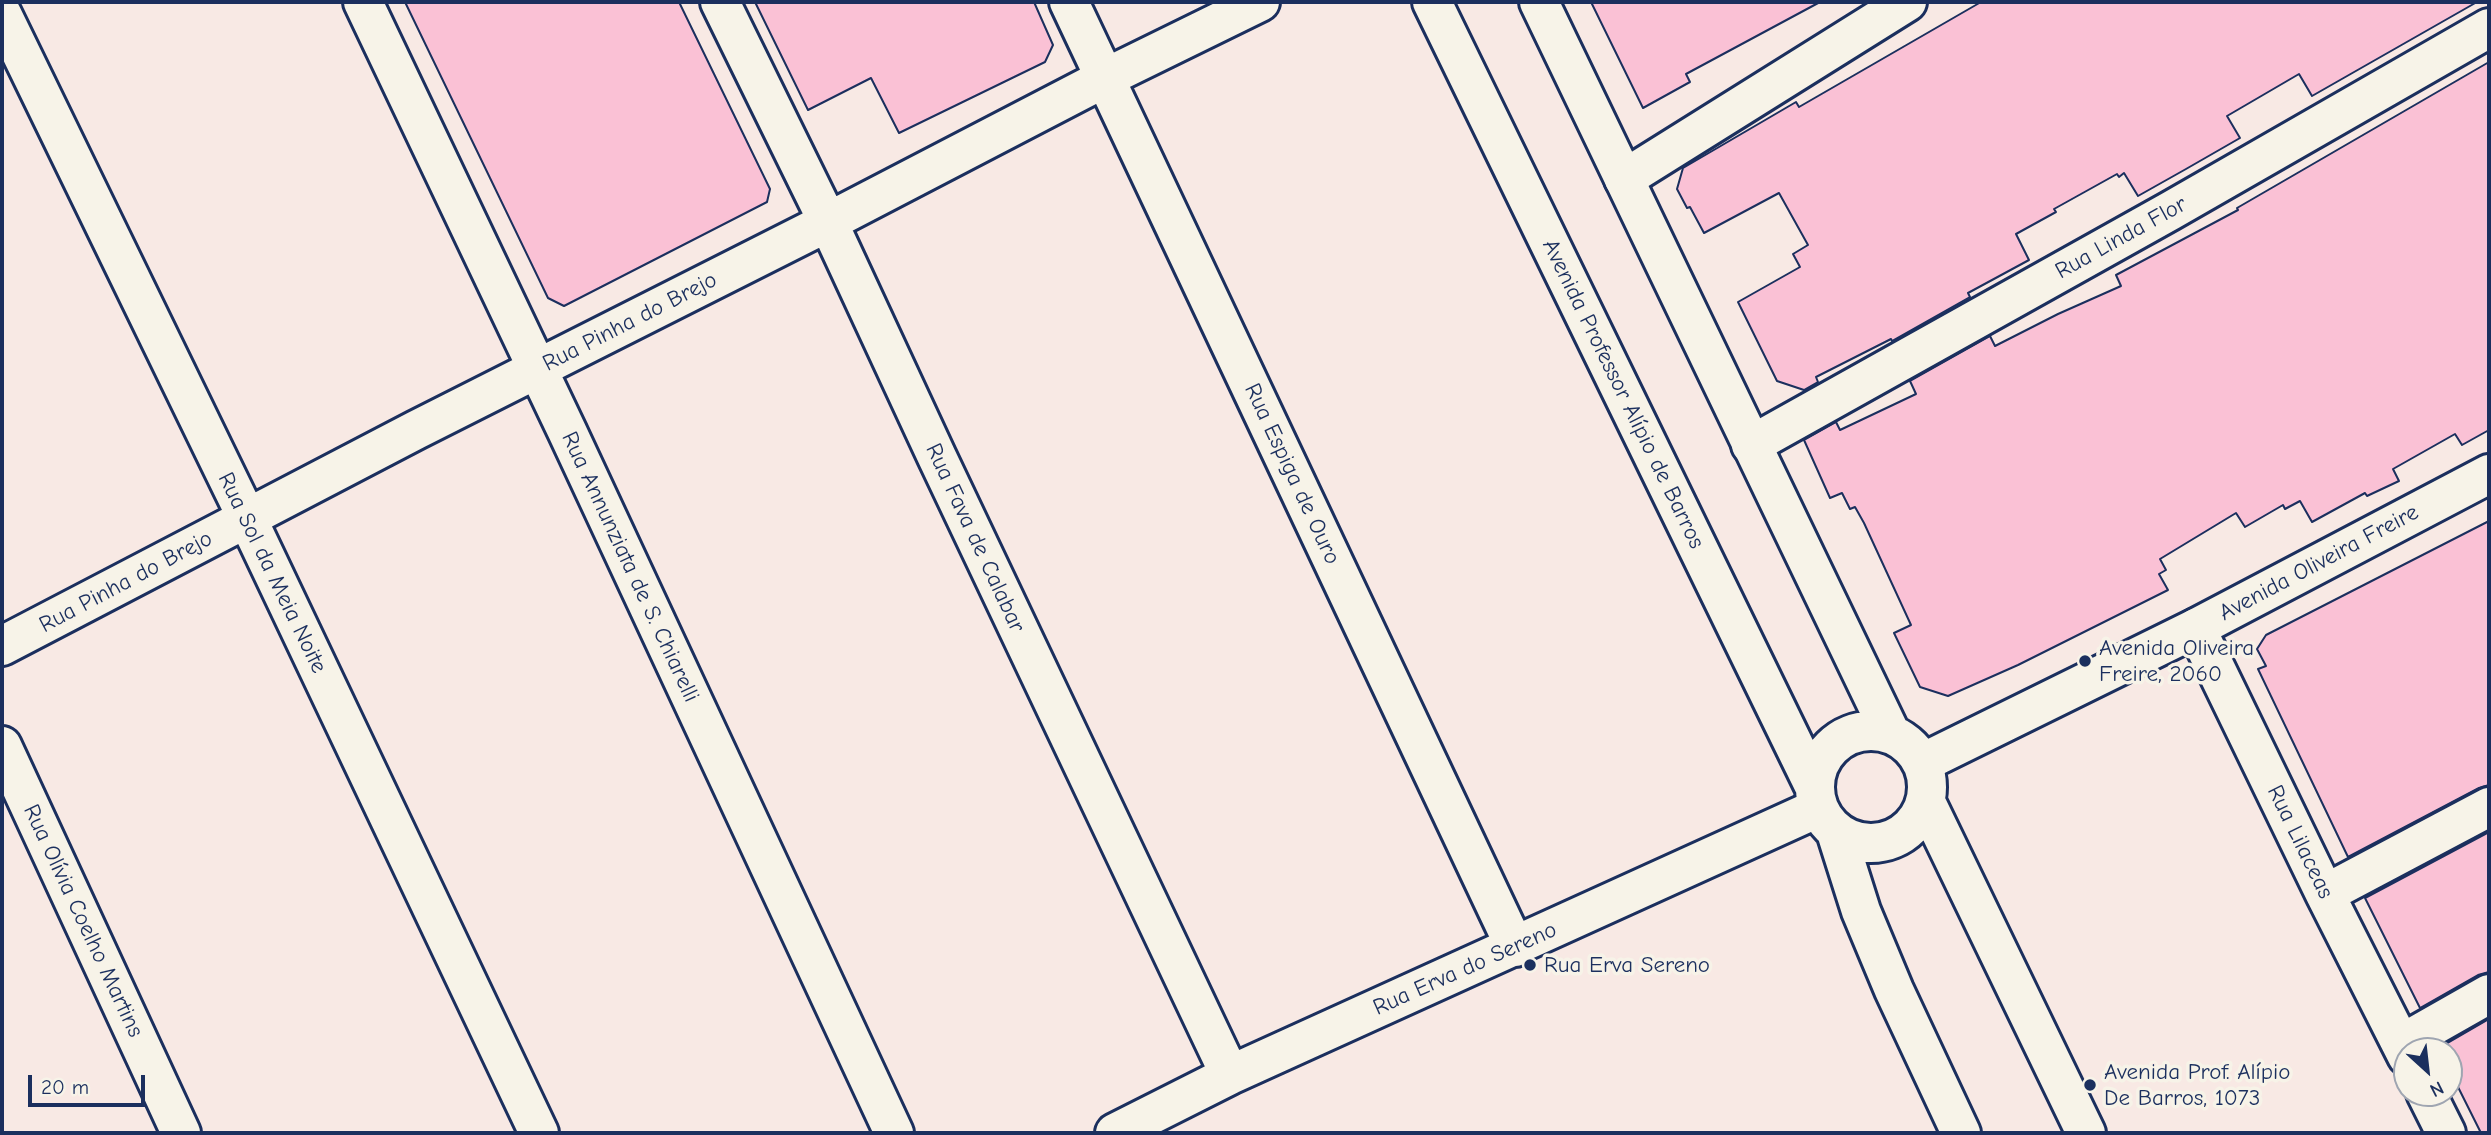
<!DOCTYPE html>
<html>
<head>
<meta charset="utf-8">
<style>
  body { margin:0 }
  #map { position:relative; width:2491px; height:1135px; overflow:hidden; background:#f8e9e4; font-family:"Comic Neue",sans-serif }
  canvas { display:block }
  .frame { position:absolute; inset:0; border:4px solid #1b2f5e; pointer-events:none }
  .north { position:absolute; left:2393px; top:1037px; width:70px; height:70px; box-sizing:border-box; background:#f7f3e8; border:2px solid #9fa5b1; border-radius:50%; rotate:153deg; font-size:19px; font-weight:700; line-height:28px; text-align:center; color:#1b2f5e }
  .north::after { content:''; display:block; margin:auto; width:24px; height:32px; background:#1b2f5e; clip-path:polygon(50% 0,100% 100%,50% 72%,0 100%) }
  .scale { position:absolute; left:28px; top:1075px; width:117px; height:32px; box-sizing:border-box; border:4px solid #1b2f5e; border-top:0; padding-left:9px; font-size:21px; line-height:24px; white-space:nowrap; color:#1b2f5e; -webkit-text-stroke:5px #f7f3e8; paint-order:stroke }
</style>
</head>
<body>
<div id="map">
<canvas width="2491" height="1135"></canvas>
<div class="frame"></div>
<div class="north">N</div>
<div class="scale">20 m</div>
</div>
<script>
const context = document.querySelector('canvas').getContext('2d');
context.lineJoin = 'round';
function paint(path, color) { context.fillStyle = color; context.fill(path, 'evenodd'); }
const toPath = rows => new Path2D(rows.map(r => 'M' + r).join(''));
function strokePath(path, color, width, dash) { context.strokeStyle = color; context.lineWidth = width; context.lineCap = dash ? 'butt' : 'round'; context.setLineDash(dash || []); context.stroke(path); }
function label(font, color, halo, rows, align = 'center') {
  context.font = font + ' "Comic Neue",sans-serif'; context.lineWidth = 7; context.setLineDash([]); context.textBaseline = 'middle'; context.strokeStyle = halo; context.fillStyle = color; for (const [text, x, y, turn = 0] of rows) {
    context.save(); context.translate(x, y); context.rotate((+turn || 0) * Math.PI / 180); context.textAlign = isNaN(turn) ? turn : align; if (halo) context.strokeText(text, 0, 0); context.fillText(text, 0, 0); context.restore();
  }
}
const building = toPath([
  [405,2,679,2,770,189,767,202,564,306,548,298,405,2],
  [755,2,1034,2,1053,45,1045,62,899,133,871,78,808,110,755,2],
  [1591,2,1820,2,1686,74,1690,82,1643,108,1591,2],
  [1981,2,2477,2,2312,96,2299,74,2227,116,2240,138,2186,169,2138,196,2124,173,2119,177,2117,174,2054,209,2056,212,2016,234,2029,260,1968,293,1970,297,1892,341,1891,339,1816,377,1818,382,1804,390,1777,381,1738,302,1800,267,1793,254,1808,245,1779,193,1704,233,1690,207,1687,208,1677,189,1683,168,1796,102,1799,107,1981,2],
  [2489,62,2489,430,2462,445,2455,434,2393,469,2399,481,2367,496,2365,493,2312,522,2300,501,2285,509,2283,505,2245,527,2236,513,2160,559,2166,570,2159,574,2168,590,2018,665,1948,696,1920,687,1894,633,1911,625,1864,523,1855,507,1850,509,1842,493,1830,498,1804,440,1836,422,1840,430,1916,394,1910,381,1990,336,1995,346,2058,314,2121,286,2116,275,2238,210,2237,208,2489,62],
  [2489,521,2489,785,2479,788,2348,857,2258,669,2266,666,2257,649,2266,635,2489,521],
  [2489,832,2489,972,2478,975,2420,1008,2365,898,2489,832],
  [2489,1019,2489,1133,2481,1133,2449,1069,2449,1051,2440,1051,2439,1048,2489,1019]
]);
paint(building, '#fac1d5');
strokePath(building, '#1b2f5e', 2);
const minor = toPath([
  [363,2,567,431,894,1133],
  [720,2,828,222,937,457,1230,1075],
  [1069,2,1515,947],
  [2,14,247,518,539,1133],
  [1624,179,1907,2],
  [1751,445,2170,211,2489,28],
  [2196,628,2325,894,2407,1056],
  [2,646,416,430,828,222,1105,78,1260,2],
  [2,746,181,1133],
  [2325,894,2489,807],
  [2401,1044,2489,994],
  [2426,1093,2446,1133],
  [1115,1133,1230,1075,1818,808]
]);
const tertiary = toPath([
  [1432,2,1814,786],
  [1539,2,1891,734],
  '1815 787a56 56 0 1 1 112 0a56 56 0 1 1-112 0Z',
  [1922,763,2196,628,2489,474],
  [1926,802,2086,1133],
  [1836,832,1861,911,1894,990,1961,1133]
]);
strokePath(minor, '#1b2f5e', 44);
strokePath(tertiary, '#1b2f5e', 44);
strokePath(minor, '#f7f3e8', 38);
strokePath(tertiary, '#f7f3e8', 38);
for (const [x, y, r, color] of [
  [2085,661,7,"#1b2f5e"],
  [1530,965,7,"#1b2f5e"],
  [2090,1085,7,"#1b2f5e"]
]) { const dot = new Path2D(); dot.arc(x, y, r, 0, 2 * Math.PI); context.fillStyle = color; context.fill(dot); strokePath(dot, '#f7f3e8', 2.5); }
label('23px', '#1b2f5e', '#f7f3e8', [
  ["Rua Linda Flor",2121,238,-29],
  ["Rua Pinha do Brejo",630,322,-27],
  ["Avenida Professor Alípio de Barros",1623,394,64],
  ["Rua Espiga de Ouro",1292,474,65],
  ["Rua Fava de Calabar",975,538,65],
  ["Avenida Oliveira Freire",2319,563,-28],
  ["Rua Annunziata de S. Chiarelli",630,567,65],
  ["Rua Sol da Meia Noite",272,573,64],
  ["Rua Pinha do Brejo",126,582,-28],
  ["Rua Lilaceas",2300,842,64],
  ["Rua Olívia Coelho Martins",83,921,65],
  ["Rua Erva do Sereno",1465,969,-24]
]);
label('23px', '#1b2f5e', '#f7f3e8', [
  ["Avenida Oliveira",2099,648],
  ["Freire, 2060",2099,674],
  ["Rua Erva Sereno",1544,965],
  ["Avenida Prof. Alípio",2104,1072],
  ["De Barros, 1073",2104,1098]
], 'left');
</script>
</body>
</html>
